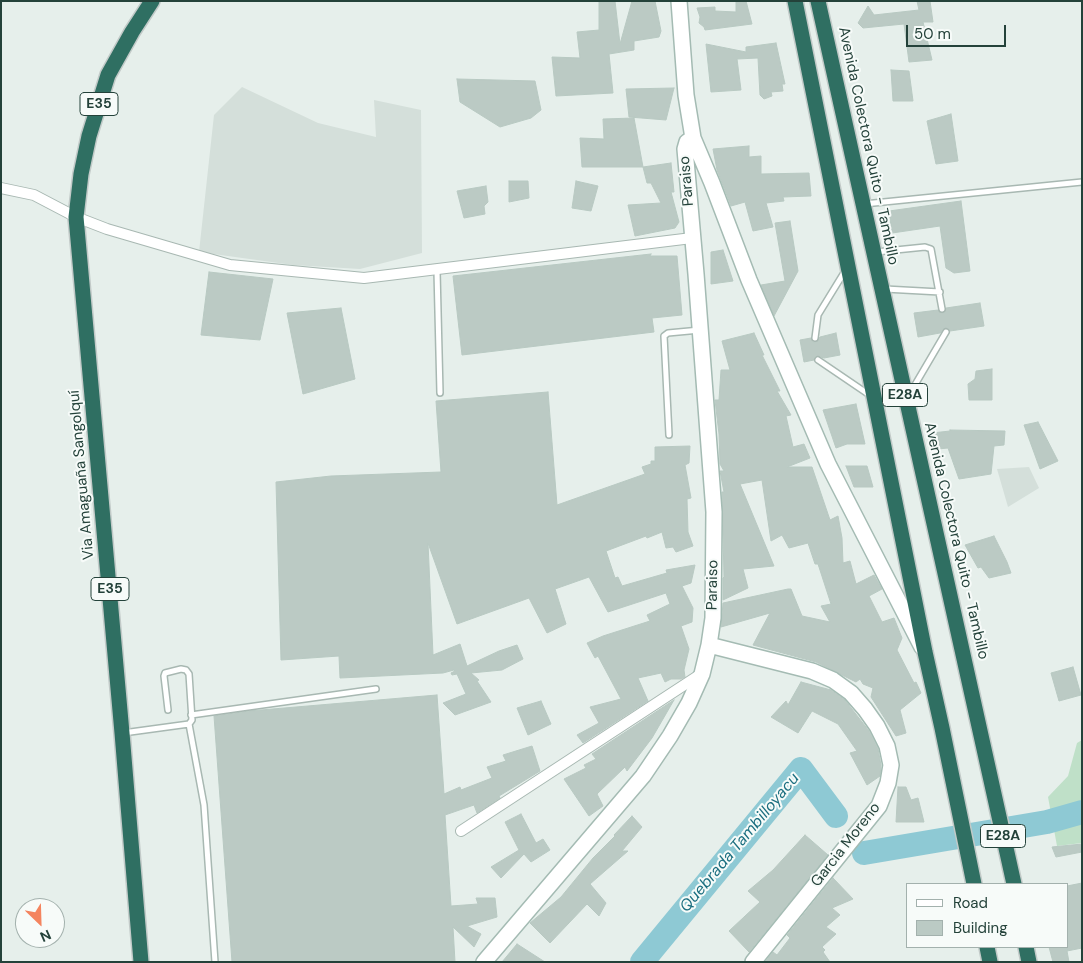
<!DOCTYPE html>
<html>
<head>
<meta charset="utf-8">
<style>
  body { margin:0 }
  #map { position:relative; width:1083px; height:963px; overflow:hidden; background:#e6efeb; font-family:"DM Sans",sans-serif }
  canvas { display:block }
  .frame { position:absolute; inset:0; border:2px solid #24423a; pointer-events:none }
  .legend { position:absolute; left:906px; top:883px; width:162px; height:65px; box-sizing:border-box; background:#f7fbf9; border:1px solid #a3b1ad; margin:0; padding:6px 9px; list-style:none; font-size:15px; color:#24423a }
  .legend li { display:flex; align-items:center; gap:10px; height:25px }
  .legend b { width:25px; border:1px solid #a3b1ad }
  .north { position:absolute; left:15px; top:898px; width:50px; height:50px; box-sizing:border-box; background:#f7fbf9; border:1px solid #a3b1ad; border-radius:50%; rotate:156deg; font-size:14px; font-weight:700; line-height:20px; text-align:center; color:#24423a }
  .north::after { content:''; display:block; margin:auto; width:18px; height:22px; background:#f4845f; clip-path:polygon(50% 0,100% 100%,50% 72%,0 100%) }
  .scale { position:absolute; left:906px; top:25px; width:100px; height:22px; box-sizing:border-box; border:2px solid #24423a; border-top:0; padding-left:6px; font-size:15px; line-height:18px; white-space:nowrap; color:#24423a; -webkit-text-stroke:4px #f7fbf9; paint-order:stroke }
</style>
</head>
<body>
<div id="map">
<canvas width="1083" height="963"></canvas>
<div class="frame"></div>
<ul class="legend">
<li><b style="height:6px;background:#fff"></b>Road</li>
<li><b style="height:14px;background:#bbcac4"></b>Building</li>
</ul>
<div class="north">N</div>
<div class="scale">50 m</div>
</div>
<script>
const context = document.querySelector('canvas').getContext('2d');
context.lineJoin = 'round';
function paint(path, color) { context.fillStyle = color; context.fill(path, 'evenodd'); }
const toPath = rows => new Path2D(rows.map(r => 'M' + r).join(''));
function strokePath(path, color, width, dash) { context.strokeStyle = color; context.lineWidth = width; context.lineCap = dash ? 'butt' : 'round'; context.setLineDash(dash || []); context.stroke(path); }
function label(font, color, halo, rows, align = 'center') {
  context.font = font + ' "DM Sans",sans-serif'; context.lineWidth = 4; context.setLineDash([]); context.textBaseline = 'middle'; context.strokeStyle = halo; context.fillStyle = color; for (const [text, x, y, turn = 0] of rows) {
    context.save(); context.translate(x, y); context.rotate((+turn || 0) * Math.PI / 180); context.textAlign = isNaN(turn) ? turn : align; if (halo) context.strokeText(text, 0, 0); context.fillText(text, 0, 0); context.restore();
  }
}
paint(toPath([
  [242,87,318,123,376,137,374,100,421,110,422,253,360,269,293,265,199,252,214,115],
  [1029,467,1039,488,1008,507,997,469]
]), '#d4dfda');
paint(toPath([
  [1082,740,1082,843,1057,846,1048,797,1068,776,1077,743]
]), '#bfe0c8');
strokePath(toPath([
  [864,853,1047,822,1082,812],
  [642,962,801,769,836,816]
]), '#8ec9d4', 24);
const building = toPath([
  [599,1,615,1,620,44,632,1,655,1,661,31,659,37,634,41,634,50,609,54,613,93,556,96,552,57,580,58,577,32,599,30,599,1],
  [736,1,746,1,752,24,705,30,704,27,699,23,700,17,697,8,715,7,715,11,736,12,736,1],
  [917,1,930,1,933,22,923,22,932,60,909,62,904,24,863,28,858,23,868,6,874,15,919,10,917,1],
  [776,43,785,84,782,84,783,91,771,92,772,96,764,99,760,95,758,58,737,59,741,90,711,92,706,44,746,52,746,47,776,43],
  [891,70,909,71,913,101,893,101,891,70],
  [457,79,535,81,541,110,531,118,500,127,460,102,457,79],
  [674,88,666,120,629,117,626,89,674,88],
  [951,114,958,161,936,164,927,121,951,114],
  [634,118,643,167,582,167,580,138,604,139,603,119,634,118],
  [749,146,749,157,761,156,761,174,809,173,811,196,783,197,784,201,766,203,773,227,753,231,745,202,731,206,717,170,713,149,749,146],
  [671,163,674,192,671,192,679,222,675,228,635,236,628,205,661,203,651,183,647,183,643,167,671,163],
  [509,181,528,181,529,198,509,202,509,181],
  [576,181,598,186,591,211,572,208,576,181],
  [486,186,488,202,484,206,485,214,464,218,457,191,486,186],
  [961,201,970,271,954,273,946,268,940,226,892,233,889,211,961,201],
  [790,221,798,271,774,316,761,285,785,281,775,223,790,221],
  [723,250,733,281,711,284,711,252,723,250],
  [651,254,650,256,677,256,682,315,652,318,654,332,462,355,453,276,651,254],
  [209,272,273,279,260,340,201,335,209,272],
  [980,303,984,326,950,331,946,328,940,333,918,337,914,313,938,310,942,313,945,312,946,308,980,303],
  [341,308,355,379,303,394,287,313,341,308],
  [754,333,764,355,762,355,780,391,777,391,791,415,786,416,793,447,804,444,810,458,787,467,812,467,830,520,838,516,842,538,843,563,850,561,856,584,874,575,882,589,869,596,882,622,894,618,902,638,897,650,914,683,916,682,921,693,900,710,906,733,896,736,871,697,873,688,863,684,860,679,856,682,816,662,753,645,770,613,721,627,723,603,788,589,791,589,802,616,830,622,821,606,831,604,818,564,815,564,808,543,789,548,782,535,771,541,762,480,740,484,774,566,743,569,748,588,723,600,723,578,724,577,722,492,724,492,720,471,724,471,720,464,719,434,715,400,719,400,721,370,730,370,722,341,754,333],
  [836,333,840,355,824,358,818,356,815,357,814,360,804,362,800,340,811,338,813,342,816,342,820,337,836,333],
  [992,369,992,400,969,400,968,384,975,379,976,371,992,369],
  [548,392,557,505,645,474,642,467,651,464,651,461,655,461,655,447,690,446,689,463,685,465,691,498,687,499,688,532,693,546,676,552,673,547,666,548,662,532,647,538,646,536,606,551,615,578,618,577,622,586,667,573,666,570,695,565,691,583,682,586,693,608,692,622,681,626,689,649,684,670,685,677,681,679,671,679,665,682,661,673,638,678,648,701,583,743,577,735,599,723,590,707,621,699,598,656,595,658,587,643,603,636,650,621,647,615,670,604,666,593,608,612,589,577,555,589,566,624,547,633,529,598,457,624,428,543,433,655,460,644,467,666,499,651,517,645,523,659,502,670,471,673,479,680,477,681,491,702,455,715,443,703,466,694,457,674,452,675,451,673,455,671,454,670,443,673,340,678,339,656,281,660,276,482,331,476,441,472,436,401,548,392],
  [856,404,865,444,847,444,836,448,823,410,856,404],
  [1038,422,1058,461,1040,469,1024,425,1038,422],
  [950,430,1005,431,1004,445,994,446,991,474,959,479,948,448,938,449,933,448,932,433,950,431,950,430],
  [846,466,867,466,873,487,854,487,846,466],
  [994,536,1007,562,1011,573,989,578,981,567,978,568,965,545,994,536],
  [1073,667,1081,695,1059,701,1051,673,1073,667],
  [801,682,831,690,845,700,869,731,878,749,881,765,880,776,867,785,850,753,857,751,838,724,812,711,798,733,771,717,786,701,788,705,801,682],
  [437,695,444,794,460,787,461,790,492,778,487,767,506,761,503,755,532,746,540,771,499,796,500,798,477,813,474,805,445,815,451,906,478,904,476,898,495,898,497,917,467,926,481,934,474,947,453,927,455,962,232,962,214,716,249,711,437,695],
  [674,700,652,738,627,771,625,767,597,794,603,806,589,816,564,779,586,768,584,765,596,759,592,754,674,700],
  [541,701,551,724,528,735,517,708,541,701],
  [898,787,906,787,911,800,918,798,924,822,896,822,898,787],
  [521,814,536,843,543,839,550,850,531,862,524,854,501,878,491,867,519,850,505,822,521,814],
  [632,816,642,827,622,851,628,851,590,884,606,903,599,916,587,904,550,943,530,923,561,897,593,858,615,836,614,835,632,816],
  [805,835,828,855,749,952,729,931,760,902,748,891,773,870,805,835],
  [1082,844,1082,852,1056,857,1052,847,1082,844],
  [833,878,853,899,832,908,840,915,826,927,836,934,822,947,825,950,823,952,830,962,765,962,773,952,777,955,790,938,787,935,833,878],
  [1082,883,1082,948,1067,951,1069,962,1053,962,1049,947,1066,947,1067,950,1067,886,1082,883],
  [517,944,545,962,502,962,517,944]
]);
paint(building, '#bbcac4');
strokePath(building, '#b8c9c2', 1);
const lane = toPath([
  [864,204,1082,182],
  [876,252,925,247,931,249,942,309],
  [437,271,440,393],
  [885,289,940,292],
  [815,338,818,315,845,271],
  [818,360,871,396],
  [909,395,946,332],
  [669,435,664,336,668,333,700,330],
  [191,715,376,689],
  [189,724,204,805,215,962],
  [123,733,189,724,192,720,189,674,186,670,181,669,165,673,164,676,168,710]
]);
const street = toPath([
  [1,188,34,195,76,217,107,229,230,265,364,278,692,238],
  [461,831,701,674]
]);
const secondary = toPath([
  [679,1,686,95,693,138,712,183,749,280,828,464,922,647],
  [709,645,812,671,833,680,851,693,865,709,877,726,887,746,891,765,888,783,879,806,753,962],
  [484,962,643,776,670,736,689,703,702,674,709,645,713,618,714,512,696,274,685,149,687,142,693,138]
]);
const highway = toPath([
  [795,1,925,652,942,728,974,884],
  [818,1,1014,884],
  [987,947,990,962],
  [1026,947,1029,962],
  [141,962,122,733,76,217,81,174,89,136,108,75,132,32,152,1]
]);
strokePath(lane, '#a8b8b2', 8);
strokePath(street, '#a8b8b2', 12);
strokePath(secondary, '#a4bbb3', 18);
strokePath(highway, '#c2cac8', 18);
strokePath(lane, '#fff', 5);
strokePath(street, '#fff', 10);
strokePath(secondary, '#fff', 15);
strokePath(highway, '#2f6f62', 15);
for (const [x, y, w] of [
  [99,104,38],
  [905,395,45],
  [110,589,38],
  [1003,836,45]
]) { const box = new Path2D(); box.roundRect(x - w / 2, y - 11.5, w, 23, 4); context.fillStyle = '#f7fbf9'; context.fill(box); strokePath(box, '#24423a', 1); }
label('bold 14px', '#24423a', null, [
  ["E35",99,104],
  ["E28A",905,395],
  ["E35",110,589],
  ["E28A",1003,836]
]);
label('15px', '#24423a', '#f7fbf9', [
  ["Avenida Colectora Quito - Tambillo",868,146,78],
  ["Paraiso",687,181,-95],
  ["Via Amaguaña Sangolquí",82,475,-95],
  ["Avenida Colectora Quito - Tambillo",956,541,77],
  ["Paraiso",713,585,-89],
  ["Garcia Moreno",846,845,-52]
]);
label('italic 16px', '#1c6f80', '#f7fbf9', [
  ["Quebrada Tambilloyacu",740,843,-50]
]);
</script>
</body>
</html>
